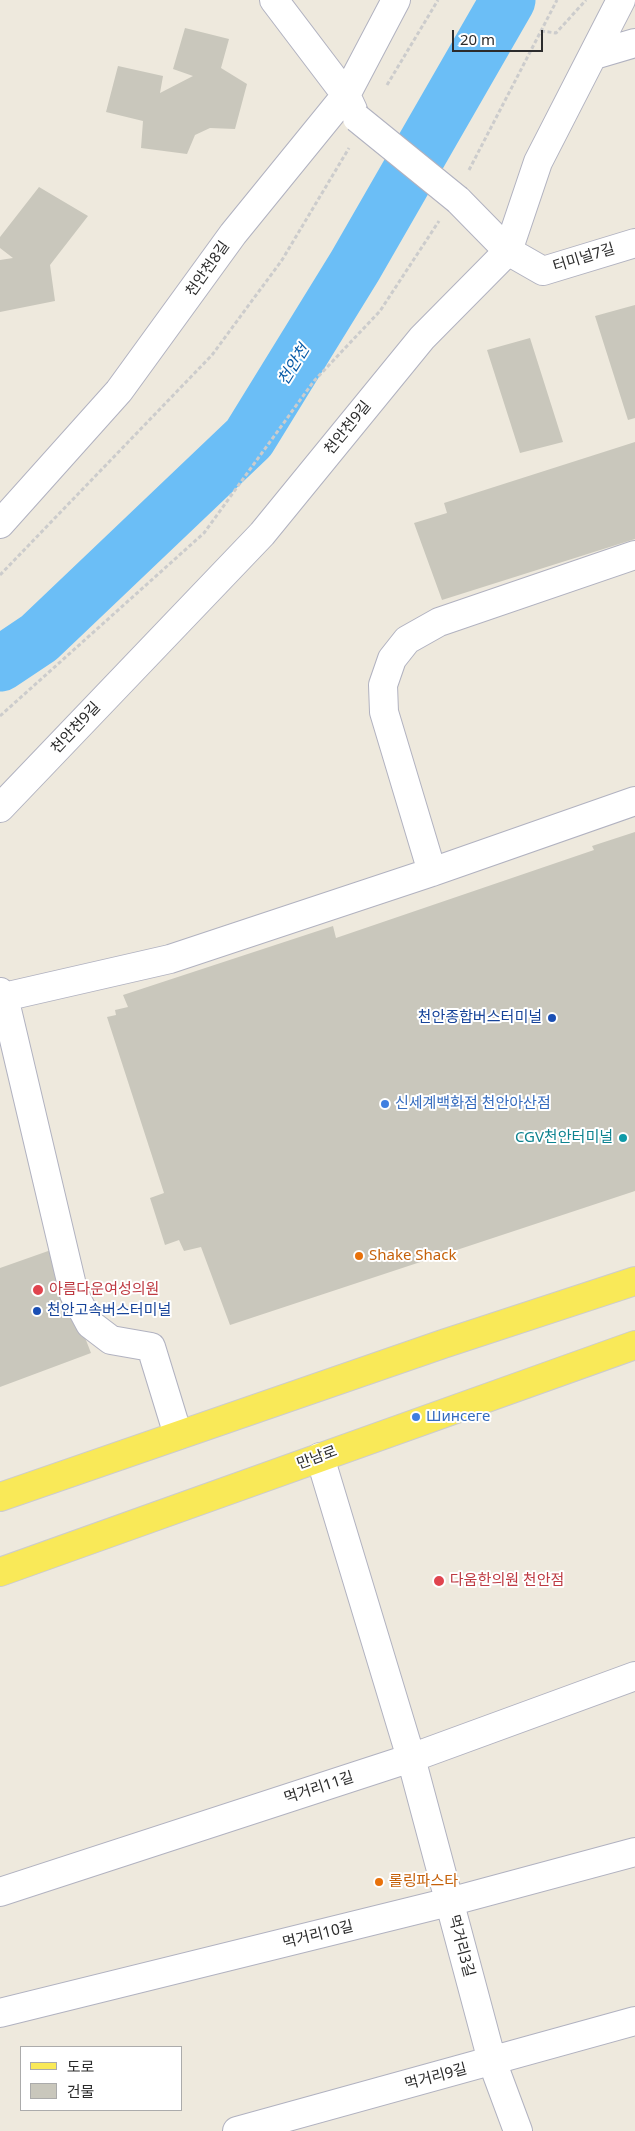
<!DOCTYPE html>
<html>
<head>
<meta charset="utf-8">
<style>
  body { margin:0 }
  #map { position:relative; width:635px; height:2131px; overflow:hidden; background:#eee9dd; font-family:"Noto Sans","Noto Sans KR",sans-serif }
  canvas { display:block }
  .legend { position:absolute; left:20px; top:2046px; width:162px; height:65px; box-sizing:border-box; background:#fff; border:1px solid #ababab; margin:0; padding:6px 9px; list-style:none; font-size:15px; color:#2c2c2c }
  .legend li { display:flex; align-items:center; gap:10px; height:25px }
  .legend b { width:25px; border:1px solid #ababab }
  .scale { position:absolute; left:452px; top:30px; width:91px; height:22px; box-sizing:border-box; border:2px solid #2c2c2c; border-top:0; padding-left:6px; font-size:15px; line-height:18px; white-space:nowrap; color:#2c2c2c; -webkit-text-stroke:4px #fff; paint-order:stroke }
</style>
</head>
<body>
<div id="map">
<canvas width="635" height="2131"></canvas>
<ul class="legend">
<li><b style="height:6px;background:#f9e958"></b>도로</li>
<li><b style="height:14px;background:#c9c7bc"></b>건물</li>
</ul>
<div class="scale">20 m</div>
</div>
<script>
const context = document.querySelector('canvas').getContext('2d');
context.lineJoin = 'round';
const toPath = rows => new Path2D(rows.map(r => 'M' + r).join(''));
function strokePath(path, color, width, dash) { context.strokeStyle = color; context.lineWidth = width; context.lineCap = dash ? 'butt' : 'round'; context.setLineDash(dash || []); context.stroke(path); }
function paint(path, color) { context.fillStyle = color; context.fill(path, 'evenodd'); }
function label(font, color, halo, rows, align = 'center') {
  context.font = font + ' "Noto Sans","Noto Sans KR",sans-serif'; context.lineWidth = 4; context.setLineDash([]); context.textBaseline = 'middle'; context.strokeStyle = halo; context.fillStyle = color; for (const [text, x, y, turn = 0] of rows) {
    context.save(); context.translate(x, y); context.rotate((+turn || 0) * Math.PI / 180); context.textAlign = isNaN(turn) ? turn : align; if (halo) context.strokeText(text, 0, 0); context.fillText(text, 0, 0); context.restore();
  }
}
strokePath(toPath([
  [0,664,39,638,249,438,355,266,508,0]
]), '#6bbef6', 55);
paint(toPath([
  [185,28,229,39,221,68,247,84,235,129,210,128,195,135,187,154,141,148,143,121,106,112,118,66,163,76,160,93,193,76,173,69],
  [39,187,88,216,50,265,55,301,0,312,0,260,13,258,0,248,0,237],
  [635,305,635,418,628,420,595,316],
  [530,338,563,442,520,453,487,350],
  [635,442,635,539,442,600,414,523,447,513,444,503],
  [635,832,635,1191,230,1325,201,1247,184,1251,179,1240,165,1245,150,1198,164,1193,107,1017,116,1015,115,1010,128,1007,123,995,333,926,336,938,594,850,592,846],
  [51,1250,91,1353,0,1387,0,1268]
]), '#c9c7bc');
const minor = toPath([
  [274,0,346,95,353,110],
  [594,55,635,43],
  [458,200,508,251,543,271,635,243],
  [0,524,119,391,233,234,346,95,396,0],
  [0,808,262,534,422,338,508,251,538,162,621,0],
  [432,872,384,712,383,685,392,659,407,640,439,622,635,555],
  [0,992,4,997,74,1294,90,1324,111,1340,151,1347,178,1435],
  [4,997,170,959,432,872,635,801],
  [320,1457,411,1758,492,2061,518,2131],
  [0,1892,411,1758,635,1676],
  [0,2013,449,1902,635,1852],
  [237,2131,635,2021]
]);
const major = toPath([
  [0,1497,443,1344,635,1281],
  [0,1572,635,1345]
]);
strokePath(minor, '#b1b2c0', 30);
strokePath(major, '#ccc', 30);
strokePath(toPath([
  [541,31,556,33,586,0],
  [387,85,438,0],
  [469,170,557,0],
  [0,575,212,355,282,260,349,148],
  [0,716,204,533,314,381,380,311,439,221]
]), '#ccc', 3, [4, 2.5]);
strokePath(minor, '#fff', 28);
strokePath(major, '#f9e958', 28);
const minorBridge = toPath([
  [357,118,458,200]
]);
strokePath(minorBridge, '#b1b2c0', 30, []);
strokePath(minorBridge, '#fff', 28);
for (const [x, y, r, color] of [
  [552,1018,5,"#1a4fb4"],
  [385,1104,5,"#3f7fe0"],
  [623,1138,5,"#0f9aa8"],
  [359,1256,5,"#e8710a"],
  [38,1290,6,"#e0444e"],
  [37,1311,5,"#1a4fb4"],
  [416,1417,5,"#3f7fe0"],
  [439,1581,6,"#e0444e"],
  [379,1882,5,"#e8710a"]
]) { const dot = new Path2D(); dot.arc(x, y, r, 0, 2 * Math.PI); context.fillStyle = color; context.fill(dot); strokePath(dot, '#fff', 2); }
label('15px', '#2c2c2c', '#fff', [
  ["터미널7길",584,258,-17],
  ["천안천8길",208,269,-55],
  ["천안천9길",348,428,-51],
  ["천안천9길",76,728,-47],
  ["만남로",317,1458,-20],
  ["먹거리11길",319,1788,-18],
  ["먹거리10길",318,1935,-14],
  ["먹거리3길",461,1946,75],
  ["먹거리9길",436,2077,-15]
]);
label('15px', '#164399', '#fff', [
  ["천안종합버스터미널",542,1018],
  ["천안고속버스터미널",47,1311,"left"]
], 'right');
label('15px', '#366cbe', '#fff', [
  ["신세계백화점 천안아산점",395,1104],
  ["Шинсеге",426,1417]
], 'left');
label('15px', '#0d838f', '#fff', [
  ["CGV천안터미널",613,1138]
], 'right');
label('15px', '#c56008', '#fff', [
  ["Shake Shack",369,1256],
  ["롤링파스타",389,1882]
], 'left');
label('15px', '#be3a42', '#fff', [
  ["아름다운여성의원",49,1290],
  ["다움한의원 천안점",450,1581]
], 'left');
label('italic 16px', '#0659a6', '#fff', [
  ["천안천",294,365,-58]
]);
</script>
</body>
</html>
